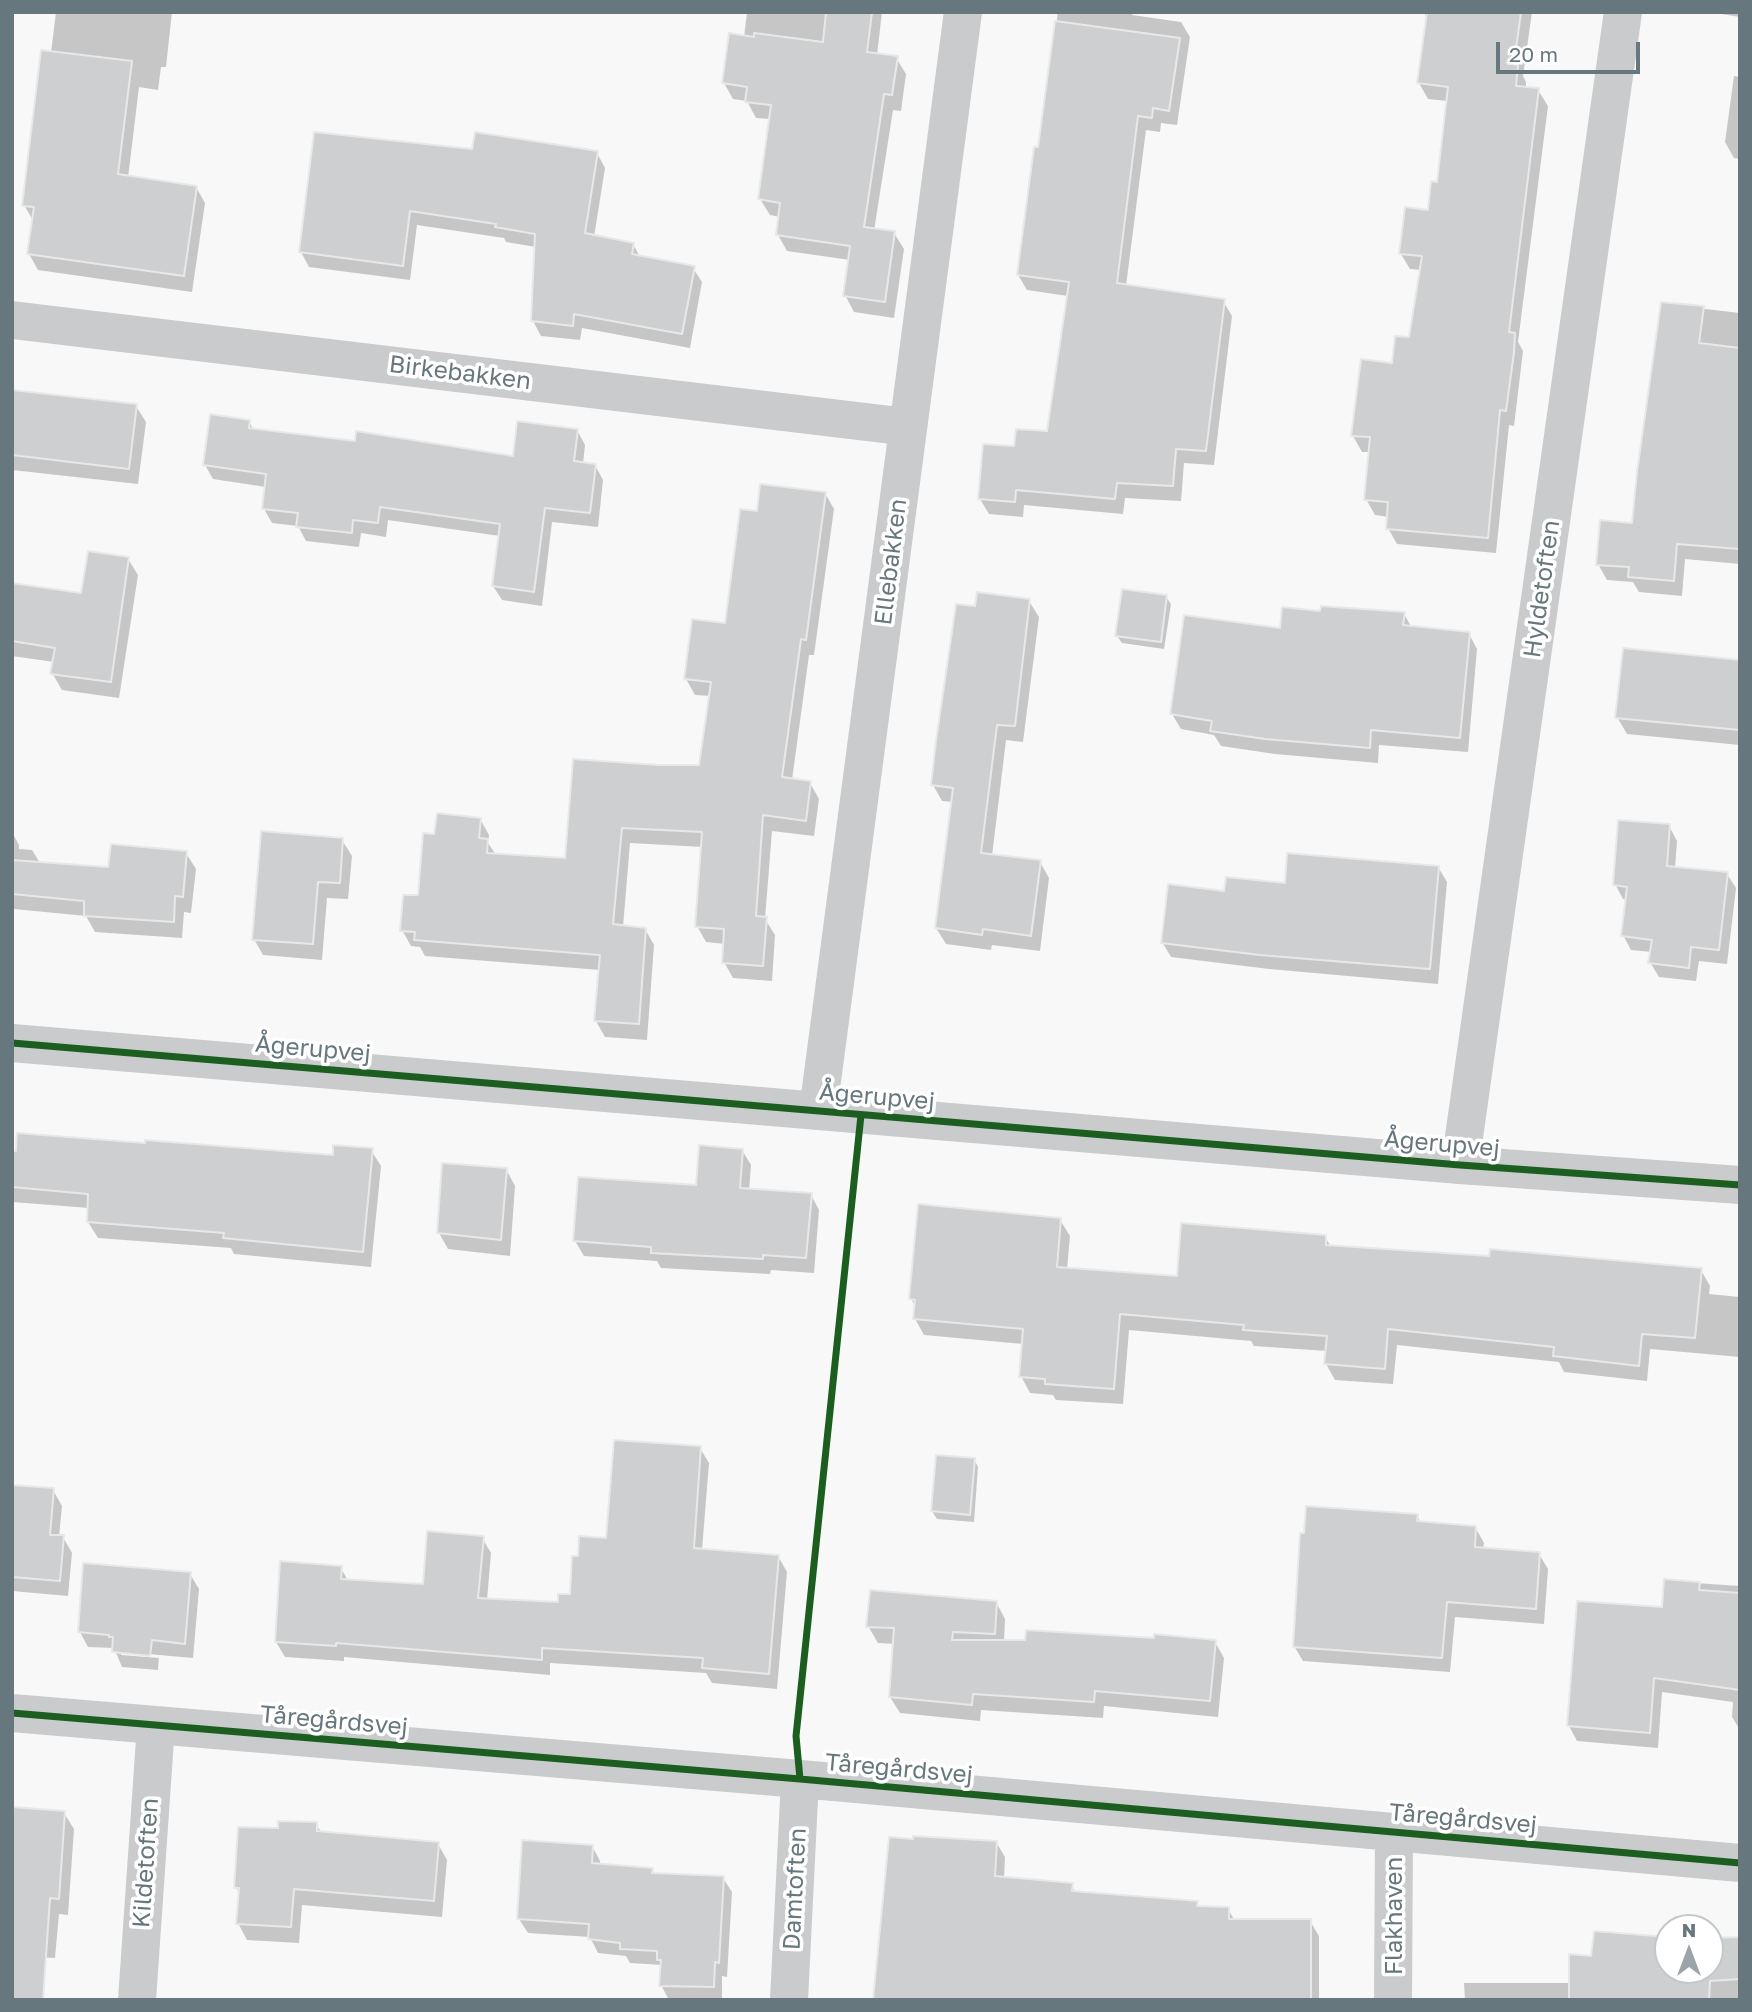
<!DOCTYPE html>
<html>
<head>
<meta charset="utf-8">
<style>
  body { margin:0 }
  #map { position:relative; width:1752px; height:2012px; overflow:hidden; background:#f8f8f8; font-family:"Golos Text",sans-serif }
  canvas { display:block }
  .frame { position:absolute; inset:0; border:14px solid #67777e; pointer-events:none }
  .north { position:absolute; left:1654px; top:1914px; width:70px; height:70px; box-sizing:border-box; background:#fff; border:2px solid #c2c9cb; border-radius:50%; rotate:0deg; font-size:19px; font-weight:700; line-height:28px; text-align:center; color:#67777e }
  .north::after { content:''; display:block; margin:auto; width:24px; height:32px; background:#9aa4a9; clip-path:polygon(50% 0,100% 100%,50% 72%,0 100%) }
  .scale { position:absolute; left:1496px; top:42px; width:144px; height:32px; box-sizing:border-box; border:4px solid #67777e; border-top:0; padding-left:9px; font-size:21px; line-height:24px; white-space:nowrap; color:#67777e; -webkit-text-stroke:5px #fff; paint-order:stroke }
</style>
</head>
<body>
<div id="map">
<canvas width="1752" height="2012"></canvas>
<div class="frame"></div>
<div class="north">N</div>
<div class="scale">20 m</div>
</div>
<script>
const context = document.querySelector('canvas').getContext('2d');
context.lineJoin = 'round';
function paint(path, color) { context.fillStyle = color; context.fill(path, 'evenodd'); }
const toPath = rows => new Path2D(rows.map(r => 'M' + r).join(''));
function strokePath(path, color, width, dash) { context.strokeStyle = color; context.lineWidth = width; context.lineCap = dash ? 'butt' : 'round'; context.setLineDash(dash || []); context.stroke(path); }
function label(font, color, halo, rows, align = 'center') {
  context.font = font + ' "Golos Text",sans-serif'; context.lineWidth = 7; context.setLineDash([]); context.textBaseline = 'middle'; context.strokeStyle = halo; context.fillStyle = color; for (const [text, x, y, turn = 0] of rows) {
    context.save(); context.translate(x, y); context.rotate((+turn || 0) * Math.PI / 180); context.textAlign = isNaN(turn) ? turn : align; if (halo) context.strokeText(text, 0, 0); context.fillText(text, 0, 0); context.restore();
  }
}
paint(toPath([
  [56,12,172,12,166,67,161,67,158,90,139,87,128,178,196,187,205,203,192,292,38,270,29,254,34,222,24,205,51,53],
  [747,12,882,12,877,55,896,58,906,74,901,111,893,110,874,231,894,233,904,249,894,318,854,312,845,295,850,260,787,251,778,235,780,217,770,215,760,199,771,119,756,118,747,101,733,99,724,83,744,37],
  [1058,12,1133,12,1132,15,1181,22,1190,37,1177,125,1161,123,1160,132,1146,130,1126,286,1223,301,1232,316,1214,465,1184,463,1181,501,1125,498,1123,514,1024,505,1023,517,989,514,980,499,1016,448,1048,433,1068,296,1027,290,1018,275],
  [1424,12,1532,12,1523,76,1526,82,1526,88,1538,90,1548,106,1518,342,1523,351,1514,426,1509,425,1496,553,1397,544,1388,528,1389,517,1375,515,1366,499,1371,452,1362,452,1353,436,1410,339,1421,270,1410,269,1401,254,1429,212,1438,184,1448,101,1428,99,1419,83,1427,20],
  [1720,12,1740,12,1740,17,1721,14],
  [1734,76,1740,77,1740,159,1734,158,1725,142],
  [473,151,597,153,605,168,594,237,633,244,640,257,693,268,702,282,690,348,582,328,580,340,541,336,533,321,536,247,506,242,504,238,417,225,410,280,309,267,301,252],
  [1662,304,1740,313,1740,564,1685,559,1682,596,1639,592,1633,582,1607,580,1598,564,1634,525],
  [12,391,136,406,146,422,138,484,12,470],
  [249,421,254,431,515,458,577,430,585,445,583,464,595,465,603,480,598,527,552,522,542,606,502,600,493,586,500,536,388,520,386,537,361,533,359,547,306,541,298,526,272,523,264,509,266,487,213,479,205,465],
  [825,493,834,509,814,655,809,655,792,780,810,783,819,799,814,836,772,831,765,919,775,935,772,981,733,978,724,962,725,944,706,942,697,926,703,847,630,843,623,927,645,929,654,945,647,1040,605,1037,596,1021,600,970,425,956,420,947,411,946,402,930,420,897,436,836,480,819,489,835,488,843,496,855,567,860,658,767,700,767,711,696,695,695,686,679,727,624,758,513],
  [128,559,138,575,119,698,62,690,52,673,54,662,12,656,12,585,83,595],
  [1166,597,1171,604,1164,649,1122,643,1117,636],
  [1029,601,1039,617,1023,742,1006,740,992,856,1040,862,1049,878,1040,951,992,945,991,950,946,944,936,928,953,802,942,801,933,785,977,608],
  [1322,613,1404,614,1412,628,1469,634,1477,649,1468,752,1379,745,1378,763,1275,754,1221,746,1214,735,1181,729,1172,714,1282,630],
  [1740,662,1740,745,1627,734,1617,717],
  [1669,826,1677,841,1675,869,1727,874,1736,888,1727,964,1699,961,1696,981,1659,977,1650,962,1652,952,1631,950,1623,935,1627,900,1623,899,1615,884],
  [12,832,19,845,19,849,32,850,40,863,110,869,186,853,196,869,191,913,184,912,182,938,95,932,86,916,14,909,12,922],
  [342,840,352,856,348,899,327,898,322,960,263,955,254,939],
  [1438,867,1447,882,1438,984,1269,969,1171,957,1162,942,1226,893],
  [12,1150,334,1157,371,1150,381,1166,371,1267,234,1254,231,1248,98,1238,88,1222,89,1208,12,1202],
  [742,1150,751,1165,749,1191,811,1195,819,1210,814,1273,771,1270,770,1274,661,1268,657,1261,584,1256,575,1241,697,1187],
  [506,1169,515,1186,510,1256,448,1249,439,1233],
  [1060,1220,1070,1236,1067,1269,1179,1278,1325,1237,1331,1247,1701,1270,1710,1286,1709,1294,1740,1297,1740,1357,1650,1349,1647,1381,1564,1372,1559,1362,1397,1345,1393,1384,1335,1380,1326,1364,1327,1351,1254,1346,1251,1341,1129,1330,1123,1404,1056,1400,1053,1395,1030,1393,1021,1376,1023,1344,924,1335,915,1319,916,1307,911,1299],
  [700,1448,709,1463,702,1550,778,1556,787,1572,777,1689,712,1683,706,1673,550,1663,550,1675,344,1657,344,1661,285,1657,276,1642,341,1568,348,1581,425,1586,482,1538,491,1553,487,1600,559,1604,571,1596,579,1558,607,1539],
  [974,1459,978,1467,974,1522,937,1519,932,1511],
  [12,1486,53,1490,62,1506,59,1537,63,1537,72,1553,68,1596,12,1591],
  [1417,1516,1421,1523,1475,1527,1484,1543,1483,1550,1539,1554,1548,1569,1544,1624,1455,1617,1450,1672,1303,1661,1294,1646],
  [190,1574,199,1589,193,1658,159,1655,158,1670,122,1667,114,1648,88,1647,80,1632],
  [121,1651,159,1655,159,1658,121,1655],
  [1665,1581,1740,1586,1740,1730,1732,1717,1733,1702,1662,1692,1658,1748,1577,1741,1569,1726,1663,1609],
  [996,1602,1005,1619,1004,1642,1215,1642,1224,1658,1218,1717,1104,1706,1103,1718,981,1710,980,1721,900,1713,890,1697,895,1644,878,1643,868,1626],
  [64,1813,74,1829,68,1915,59,1914,55,1958,12,1956],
  [316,1824,322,1834,438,1844,447,1860,442,1917,302,1905,299,1943,247,1940,238,1923,240,1895,236,1887],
  [996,1842,1005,1857,1004,1879,1071,1885,1076,1893,1197,1902,1200,1908,1228,1909,1235,1921,1310,1921,1319,1936,1319,2000,875,2000],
  [592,1846,600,1861,600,1865,652,1869,655,1875,723,1878,732,1892,727,1977,722,1976,722,2000,669,2000,661,1985,662,1965,630,1963,626,1956,598,1953,590,1937,528,1933,519,1919],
  [1668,1939,1668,1970,1710,1970,1710,1939,1740,1940,1740,2000,1465,2000,1464,1983,1571,1983,1593,1958]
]), '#0003');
const building = toPath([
  [826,12,872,12,867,52,898,56,892,95,884,94,864,227,895,231,885,302,843,296,850,246,776,235,780,203,758,199,771,105,745,102,747,87,722,83,729,33,754,37,754,33,823,42,826,12],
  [1427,12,1521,12,1514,64,1518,65,1516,86,1539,88,1509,332,1515,333,1514,352,1506,411,1500,410,1488,538,1386,529,1388,502,1364,500,1370,437,1351,436,1361,359,1392,363,1395,336,1409,337,1422,256,1399,254,1405,207,1428,210,1431,181,1437,182,1448,87,1417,83,1427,12],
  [1055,21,1180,38,1169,111,1153,108,1152,118,1138,116,1117,283,1225,299,1206,451,1176,449,1173,486,1117,483,1115,499,1016,490,1015,502,978,499,983,444,1014,446,1016,429,1047,431,1069,282,1017,275,1034,147,1038,147,1055,21],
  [41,50,132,61,118,174,197,186,184,276,27,254,34,207,22,206,41,50],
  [314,132,472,149,475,132,598,151,585,233,634,243,632,254,695,266,682,334,574,314,573,326,531,321,535,234,495,227,496,224,410,211,403,266,299,252,314,132],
  [1661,302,1704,306,1699,343,1740,348,1740,549,1677,544,1674,581,1628,577,1629,567,1596,565,1600,520,1632,523,1637,472,1661,302],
  [12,390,137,404,129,469,12,455,12,390],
  [210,414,250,420,249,428,355,441,356,431,513,456,517,421,578,429,574,461,596,464,590,513,545,508,534,592,492,586,500,524,380,507,378,523,353,520,352,533,296,527,298,513,262,509,266,474,203,465,210,414],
  [760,484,826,492,806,640,801,639,782,777,811,781,806,821,763,815,756,916,767,917,763,966,722,963,724,929,695,927,702,832,622,828,613,924,646,928,639,1024,594,1021,600,955,414,940,415,932,400,931,403,895,418,895,423,833,434,834,437,813,481,818,479,838,488,839,487,853,565,858,573,759,658,765,699,765,711,682,684,679,692,619,725,623,740,509,757,511,760,484],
  [88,551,129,557,111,682,50,674,55,648,12,641,12,583,81,593,88,551],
  [1122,589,1167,595,1161,642,1115,636,1122,589],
  [977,592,1030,599,1015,726,997,725,981,853,1041,860,1031,936,983,929,982,935,935,928,953,788,931,785,936,741,956,604,975,606,977,592],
  [1321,606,1405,612,1403,625,1470,632,1460,738,1371,730,1370,748,1265,739,1210,731,1212,721,1170,714,1184,615,1280,628,1282,607,1320,611,1321,606],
  [1623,648,1740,660,1740,730,1615,718,1623,648],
  [1618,820,1670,824,1667,866,1728,872,1719,950,1691,947,1689,968,1648,963,1652,940,1621,936,1627,887,1613,885,1618,820],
  [261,831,343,838,340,883,318,882,313,944,252,940,261,831],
  [111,844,187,851,183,897,175,896,174,922,84,916,84,901,12,894,12,860,108,867,111,844],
  [1287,853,1439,866,1430,969,1260,955,1161,943,1168,884,1224,891,1226,877,1285,883,1287,853],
  [17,1133,145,1143,145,1140,333,1155,333,1145,373,1148,363,1252,223,1238,224,1233,87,1222,88,1194,12,1187,12,1151,16,1151,17,1133],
  [699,1145,743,1149,740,1188,812,1193,806,1258,763,1255,763,1259,651,1253,651,1247,573,1241,578,1177,696,1185,699,1145],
  [442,1163,507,1168,501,1240,437,1233,442,1163],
  [918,1204,1061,1218,1057,1267,1177,1276,1181,1223,1326,1235,1326,1245,1489,1256,1490,1249,1702,1268,1695,1338,1642,1334,1639,1366,1553,1356,1554,1347,1388,1329,1385,1369,1324,1364,1327,1336,1243,1330,1244,1325,1120,1314,1114,1389,1045,1384,1045,1379,1019,1377,1023,1329,913,1319,915,1300,909,1299,918,1204],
  [614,1440,701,1446,694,1548,779,1555,769,1674,702,1668,703,1658,542,1648,542,1660,336,1643,336,1646,275,1642,280,1561,342,1566,341,1579,423,1584,427,1531,484,1536,478,1598,558,1602,558,1594,570,1594,572,1556,578,1556,579,1536,606,1538,614,1440],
  [936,1455,975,1458,970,1515,931,1511,936,1455],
  [12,1485,54,1488,50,1535,64,1535,60,1581,12,1577,12,1485],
  [1306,1506,1418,1514,1417,1521,1476,1526,1475,1547,1540,1552,1536,1609,1447,1602,1442,1658,1293,1647,1300,1533,1304,1533,1306,1506],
  [83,1563,191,1572,185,1644,152,1640,150,1656,112,1652,113,1637,109,1637,109,1635,78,1632,83,1563],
  [1664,1579,1700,1582,1699,1590,1740,1593,1740,1690,1654,1678,1650,1733,1567,1726,1577,1601,1662,1607,1664,1579],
  [870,1590,997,1601,995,1634,953,1632,952,1640,1025,1640,1026,1630,1154,1638,1154,1634,1216,1640,1210,1701,1095,1691,1094,1702,973,1694,972,1705,889,1697,894,1628,866,1627,870,1590],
  [12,1807,65,1811,59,1899,50,1898,43,2000,12,2000,12,1807],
  [278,1821,317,1822,317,1831,439,1842,434,1901,294,1889,291,1927,236,1924,239,1888,234,1888,238,1827,278,1828,278,1821],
  [913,1836,997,1841,995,1876,1073,1883,1072,1891,1198,1901,1197,1906,1229,1907,1229,1919,1311,1919,1311,2000,873,2000,889,1837,913,1839,913,1836],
  [522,1840,593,1845,592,1863,653,1868,652,1873,724,1876,719,1963,715,1962,714,1987,659,1986,661,1960,657,1960,657,1951,620,1949,620,1943,588,1939,589,1924,517,1919,522,1840],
  [1594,1931,1668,1937,1668,1970,1710,1970,1710,1938,1740,1937,1740,1979,1710,1981,1709,2000,1569,2000,1569,1954,1591,1956,1594,1931]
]);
paint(building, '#cecfd0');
strokePath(building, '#e8e8e8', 2);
strokePath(toPath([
  [12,320,908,427],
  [818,1111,963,12],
  [1460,1165,1623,12],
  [12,1713,800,1779,1740,1863],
  [137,2000,156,1725],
  [789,2000,800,1779],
  [1393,2000,1394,1833]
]), '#c9cbcc', 38);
strokePath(toPath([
  [12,1043,1460,1165,1740,1185]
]), '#c9cbcc', 38);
strokePath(toPath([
  [12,1043,1460,1165,1740,1185],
  [12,1713,800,1779,1740,1863],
  [800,1779,796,1736,861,1115]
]), '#1b5e20', 7);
label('24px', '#67777e', '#fff', [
  ["Birkebakken",460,373,7],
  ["Ellebakken",891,562,-83],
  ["Hyldetoften",1542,589,-82],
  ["Ågerupvej",313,1049,5],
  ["Ågerupvej",877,1097,5],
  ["Ågerupvej",1442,1144,5],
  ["Tåregårdsvej",334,1721,5],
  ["Tåregårdsvej",899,1769,5],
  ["Tåregårdsvej",1463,1819,5],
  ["Kildetoften",146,1863,-86],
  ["Damtoften",795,1889,-87],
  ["Flakhaven",1394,1916,-90]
]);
</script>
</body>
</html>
